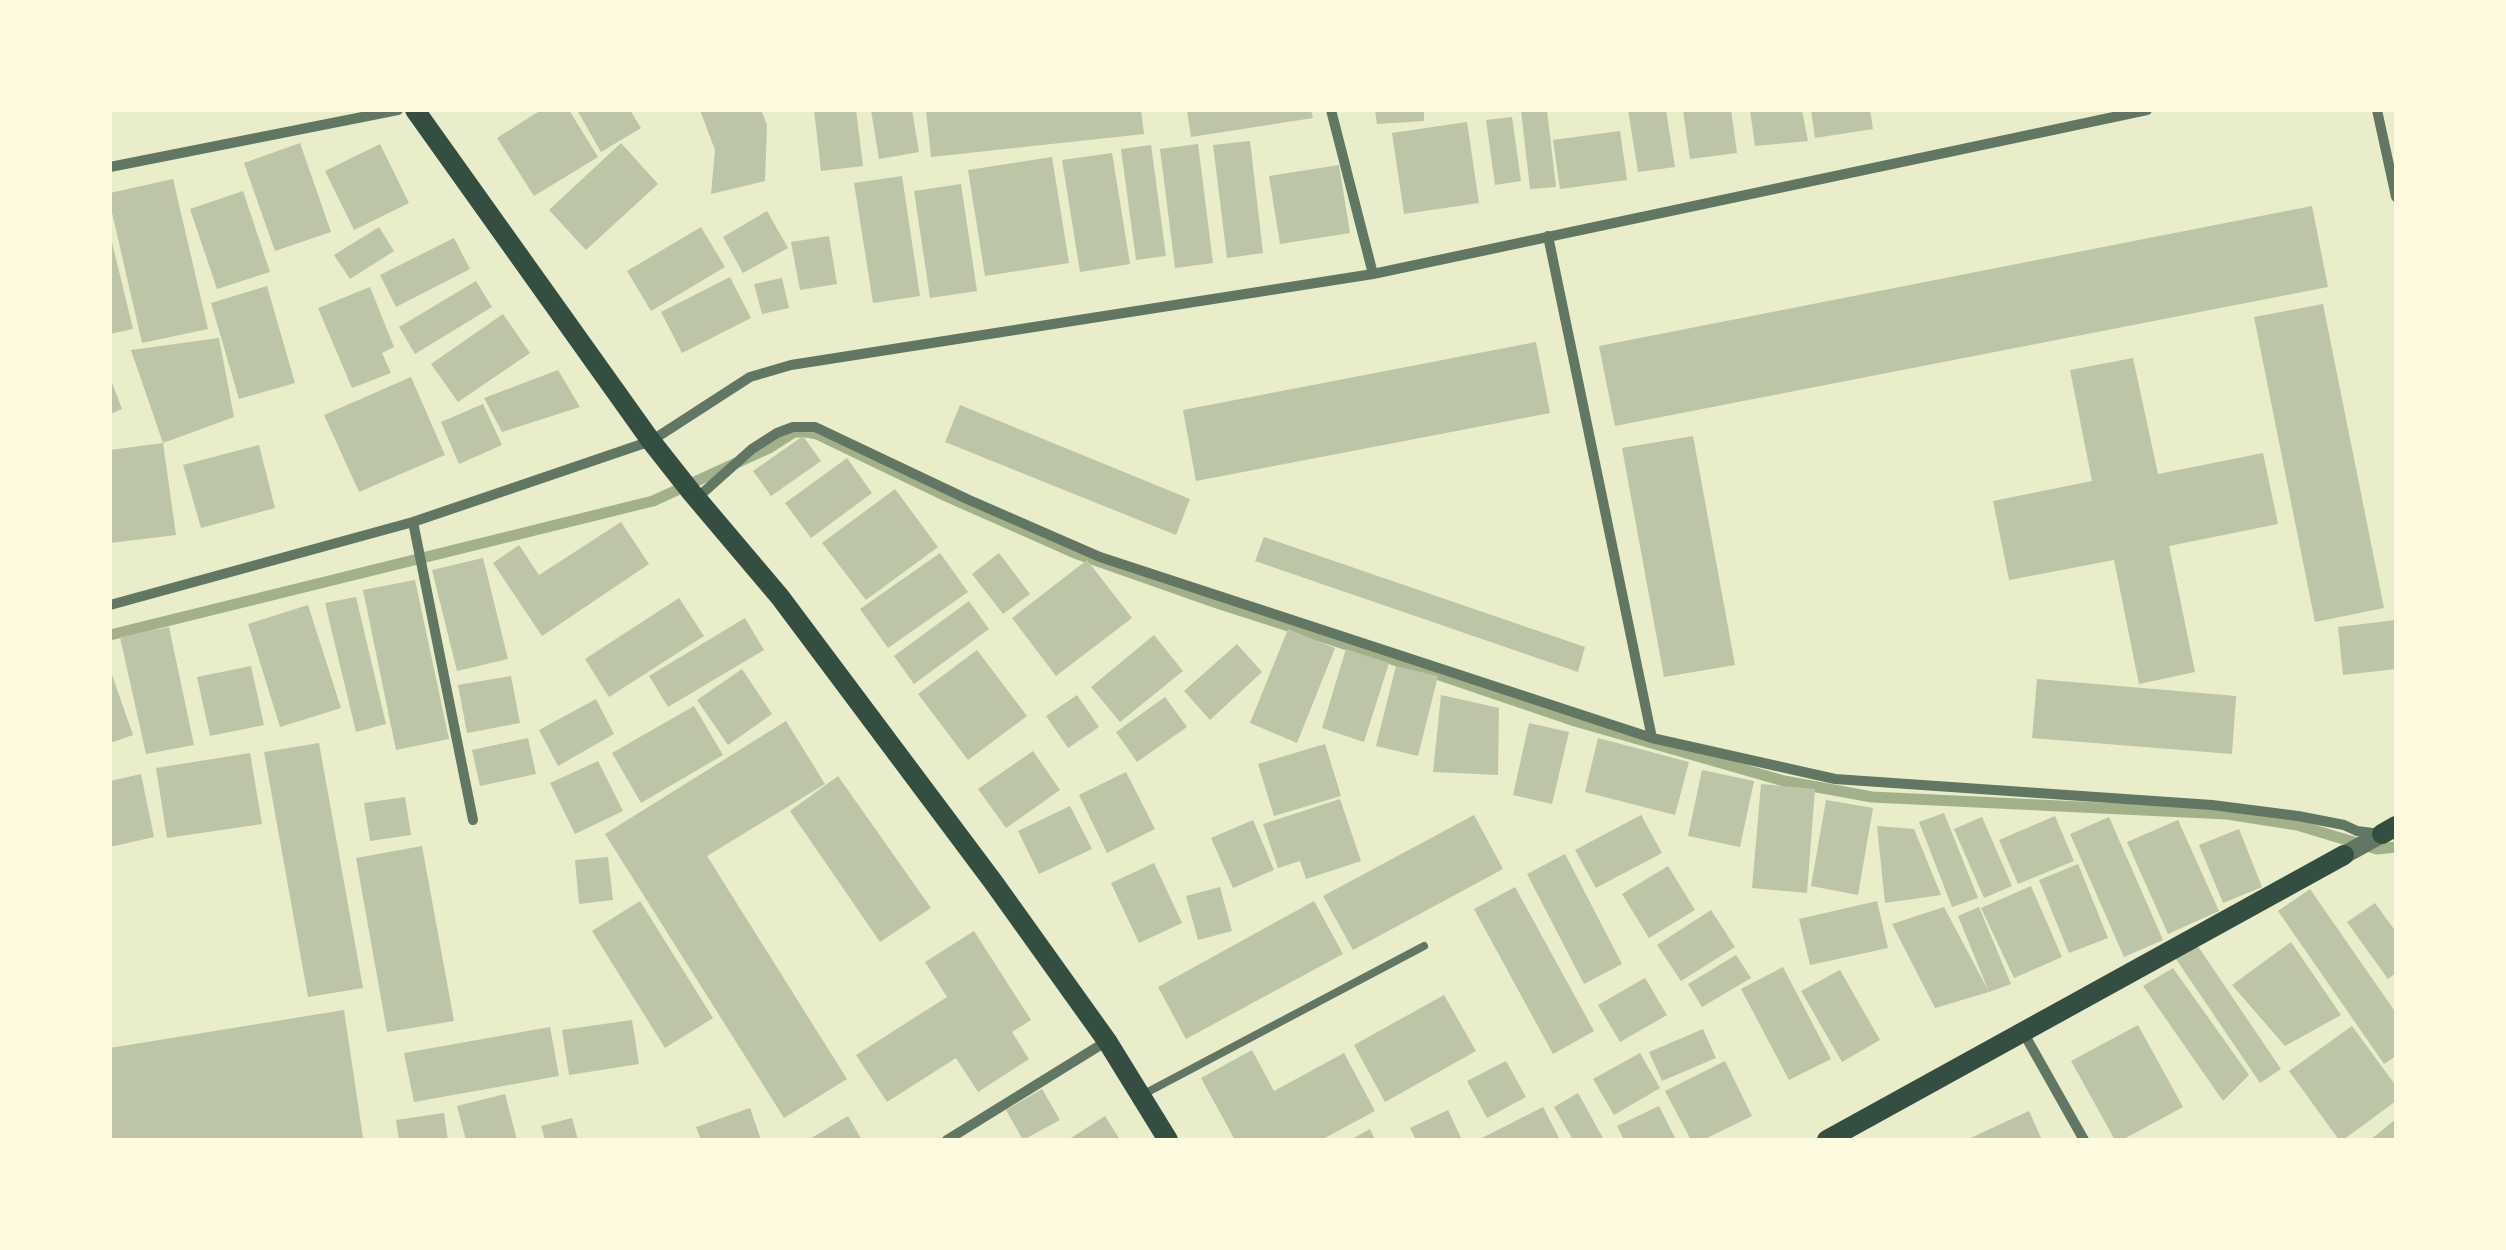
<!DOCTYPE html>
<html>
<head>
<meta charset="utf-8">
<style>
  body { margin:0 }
  #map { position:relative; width:2506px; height:1250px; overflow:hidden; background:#e9edc9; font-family:Poppins,sans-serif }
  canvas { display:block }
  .frame { position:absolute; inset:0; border:112px solid #fefae0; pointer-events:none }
</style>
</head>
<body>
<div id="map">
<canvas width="2506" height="1250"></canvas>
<div class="frame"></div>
</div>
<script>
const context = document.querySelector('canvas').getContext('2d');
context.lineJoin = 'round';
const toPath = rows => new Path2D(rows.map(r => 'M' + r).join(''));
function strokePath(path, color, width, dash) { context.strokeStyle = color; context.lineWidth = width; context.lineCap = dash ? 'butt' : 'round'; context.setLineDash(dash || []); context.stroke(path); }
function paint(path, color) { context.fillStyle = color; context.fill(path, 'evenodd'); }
strokePath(toPath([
  [110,635,653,501,769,448,794,432,807,432,817,434,946,496,1075,553,1217,603,1410,665,1575,721,1784,781,1872,797,2227,814,2297,825,2377,849,2396,847]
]), '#a3b18a', 11);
paint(toPath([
  [541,110,569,110,598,157,534,196,497,138],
  [577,110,630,110,641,128,601,152],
  [700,110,761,110,767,125,765,181,711,194,715,150],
  [814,110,856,110,863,166,821,171],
  [871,110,912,110,919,152,879,159],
  [926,110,1141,110,1144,134,931,157],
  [1187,110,1311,110,1313,118,1191,137],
  [1375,110,1424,110,1424,121,1377,124],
  [1521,110,1547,110,1556,187,1530,189],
  [1628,110,1666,110,1675,167,1638,172],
  [1683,110,1731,110,1737,153,1690,159],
  [1750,110,1802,110,1808,141,1755,146],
  [1811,110,1870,110,1873,129,1815,138],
  [1512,117,1521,181,1495,185,1486,120],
  [1467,122,1479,203,1404,214,1392,133],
  [1620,131,1627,180,1560,189,1553,140],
  [1250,141,1263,253,1227,258,1213,145],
  [300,143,331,232,275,251,244,163],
  [621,143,658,184,586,250,549,210],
  [380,144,409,203,354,230,325,171],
  [1198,144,1213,263,1175,268,1160,149],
  [1151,145,1166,256,1136,260,1121,149],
  [1112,153,1130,264,1080,272,1062,160],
  [1052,157,1069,263,985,276,968,170],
  [1339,165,1350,233,1280,244,1269,176],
  [902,176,920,296,873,303,854,183],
  [173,179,208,329,142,343,110,204,110,193],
  [961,184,977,291,930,298,914,191],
  [243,191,270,272,217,289,190,209],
  [2312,206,2328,287,1615,426,1599,346],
  [767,211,788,248,743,273,723,237],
  [379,227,394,251,350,279,334,255],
  [701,227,725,267,651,311,627,271],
  [110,234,133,329,110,334],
  [829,236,837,284,800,290,791,242],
  [454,238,470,269,396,307,380,275],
  [730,277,751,318,682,353,661,312],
  [782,278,789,308,762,314,754,284],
  [476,281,492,307,415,354,399,327],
  [267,286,295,383,239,399,211,303],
  [370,287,394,347,382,353,391,373,352,388,318,308],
  [2323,304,2384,608,2315,622,2254,317],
  [503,314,530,353,458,402,431,364],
  [219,338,234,417,163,443,131,350],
  [1536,342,1550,413,1196,481,1183,410],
  [2133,358,2158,474,2263,453,2278,524,2169,546,2195,672,2139,684,2114,560,2009,580,1993,501,2092,481,2070,370],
  [558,370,580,407,502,432,484,398],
  [110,377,122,409,110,414],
  [411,377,445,455,359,492,324,415],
  [483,404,502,445,459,464,441,422],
  [960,405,1190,499,1176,535,945,442],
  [803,436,821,461,771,496,753,471],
  [1693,436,1735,665,1664,677,1622,448],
  [163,443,176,535,110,543,110,450],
  [259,445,275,508,201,528,183,465],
  [847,458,872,493,811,538,785,503],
  [895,489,938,547,866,600,822,543],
  [621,522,649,564,542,636,493,563,519,545,539,575],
  [1264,537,1585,647,1578,672,1255,561],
  [940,553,968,592,888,648,860,609],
  [999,553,1030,594,1003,614,972,574],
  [483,558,508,659,457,671,432,570],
  [1087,560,1132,618,1056,676,1012,618],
  [415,580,449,739,396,750,363,590],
  [356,597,386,724,356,732,325,603],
  [679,598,704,636,609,697,585,659],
  [969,601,989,629,914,684,894,656],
  [308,605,341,708,280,727,248,624],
  [745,618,764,650,668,707,649,676],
  [2396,620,2396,669,2343,675,2338,627],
  [169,627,194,745,146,754,120,637],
  [1288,629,1335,648,1297,743,1250,723],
  [1154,635,1183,671,1120,722,1091,687],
  [1237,644,1262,672,1210,720,1184,691],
  [1346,649,1389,663,1364,742,1322,728],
  [977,650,1027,716,968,760,918,694],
  [251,666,264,725,210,736,197,677],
  [1396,666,1438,676,1418,756,1376,746],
  [110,669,133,735,110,743],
  [742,669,772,714,728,745,697,700],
  [511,676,520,723,467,733,458,685],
  [2037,679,2236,696,2232,754,2032,738],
  [1077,695,1099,727,1068,748,1046,716],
  [1441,695,1499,708,1498,775,1433,772],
  [1165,697,1187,727,1137,762,1116,732],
  [596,699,614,734,558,766,539,730],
  [694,706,723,755,641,803,612,753],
  [786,721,825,784,707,856,847,1079,784,1118,605,834],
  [1529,723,1569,732,1552,804,1513,795],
  [528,738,536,774,480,786,472,750],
  [1598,738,1689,762,1675,815,1585,792],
  [319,743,363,988,308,997,264,752],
  [1325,744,1341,796,1274,816,1258,764],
  [1033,751,1060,790,1006,828,978,789],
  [250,753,262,824,167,838,156,768],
  [598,761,623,811,575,834,550,783],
  [1702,770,1754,781,1740,847,1688,836],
  [1126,772,1155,829,1107,853,1079,795],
  [141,774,154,837,110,847,110,781],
  [838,776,931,908,880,942,790,811],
  [1761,784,1815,789,1807,893,1752,888],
  [405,797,411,835,370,841,364,803],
  [1340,799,1361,861,1306,879,1300,861,1278,868,1263,824],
  [1826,800,1873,808,1858,895,1811,886],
  [1070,806,1092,849,1039,874,1018,831],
  [1944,813,1978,898,1952,907,1919,822],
  [1474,815,1503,869,1353,950,1323,896],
  [1641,815,1662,853,1596,888,1575,850],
  [2055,816,2074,861,2018,884,1999,840],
  [1982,817,2012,886,1984,898,1954,829],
  [2109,817,2163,940,2124,957,2070,834],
  [1253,820,1274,870,1233,888,1211,838],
  [2178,820,2219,911,2168,934,2127,842],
  [1877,826,1914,829,1941,895,1885,903],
  [2239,829,2262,887,2223,903,2199,845],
  [422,846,454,1021,387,1032,356,858],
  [1565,854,1622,964,1584,984,1527,874],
  [608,857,613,900,579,904,575,860],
  [1154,863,1182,923,1139,943,1111,883],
  [2078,864,2108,938,2069,953,2039,880],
  [1668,866,1695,910,1649,938,1622,894],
  [2031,886,2062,957,2014,978,1981,908],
  [1220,887,1232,931,1198,940,1186,896],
  [1515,887,1594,1031,1553,1054,1474,909],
  [2310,889,2396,1013,2396,1056,2384,1064,2278,911],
  [640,901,713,1018,665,1048,592,931],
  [1314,901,1343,954,1186,1039,1158,987],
  [1877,901,1888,948,1810,965,1799,919],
  [2375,903,2396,932,2396,973,2388,979,2347,922],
  [1944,907,1989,992,1958,916,1979,907,2011,984,1989,992,1935,1008,1892,924],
  [1711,910,1735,947,1681,981,1657,945],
  [974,931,1031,1020,1012,1032,1029,1059,978,1092,956,1058,887,1102,856,1055,947,997,925,962],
  [2195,942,2281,1069,2260,1083,2174,956],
  [2291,942,2341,1015,2285,1046,2232,985],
  [1736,955,1751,978,1702,1007,1688,984],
  [1783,967,1831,1059,1789,1080,1741,989],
  [2173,968,2249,1075,2223,1101,2143,986],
  [1840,970,1880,1040,1842,1062,1801,991],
  [1645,978,1667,1015,1620,1042,1598,1005],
  [1444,995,1476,1051,1385,1102,1354,1045],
  [344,1010,363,1138,350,1140,110,1140,110,1048],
  [632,1020,639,1064,569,1075,562,1030],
  [2138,1025,2183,1107,2122,1140,2115,1140,2071,1061],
  [2352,1026,2396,1086,2396,1101,2343,1140,2339,1140,2289,1071],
  [550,1027,559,1076,414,1102,404,1053],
  [1703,1029,1716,1058,1662,1081,1649,1052],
  [1252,1050,1274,1091,1344,1053,1375,1111,1321,1140,1235,1140,1201,1078],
  [1640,1053,1660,1088,1614,1115,1593,1079],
  [1506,1061,1526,1097,1487,1118,1467,1081],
  [1725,1061,1752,1116,1703,1140,1691,1140,1665,1091],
  [1042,1089,1060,1120,1023,1140,1006,1110],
  [1578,1093,1604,1140,1573,1140,1554,1107],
  [505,1094,517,1140,466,1140,457,1106],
  [1659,1106,1676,1140,1624,1140,1617,1126],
  [1543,1107,1560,1140,1478,1140],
  [750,1108,761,1140,701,1140,696,1127],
  [1448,1110,1462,1140,1416,1140,1410,1128],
  [2029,1111,2042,1140,1966,1140],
  [444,1113,448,1140,399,1140,396,1120],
  [848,1116,862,1140,808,1140],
  [1105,1116,1120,1140,1068,1140],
  [572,1118,578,1140,545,1140,541,1126],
  [2396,1119,2396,1140,2370,1140],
  [1370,1129,1375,1140,1350,1140]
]), '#bcc5a7');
strokePath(toPath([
  [1142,1095,1424,946]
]), '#617663', 8);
strokePath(toPath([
  [1331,110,1373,274],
  [2377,110,2396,197],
  [110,167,398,110],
  [1548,236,1652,738],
  [697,498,752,449,777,433,793,427,815,427,967,499,1100,557,1652,738,1835,779,2212,805,2298,816,2344,825,2357,831,2380,834],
  [413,522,473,820],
  [110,605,413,522,651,441,750,377,791,365,1373,274,2147,110],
  [2023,1032,2084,1140],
  [947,1140,1107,1041]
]), '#617663', 10);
strokePath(toPath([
  [2344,855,2382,834]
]), '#617663', 18);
strokePath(toPath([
  [415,110,651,441,692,493,780,597,994,883,1107,1041,1168,1140],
  [2382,834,2396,826],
  [1827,1140,2344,855]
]), '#344e41', 20);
</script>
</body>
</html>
